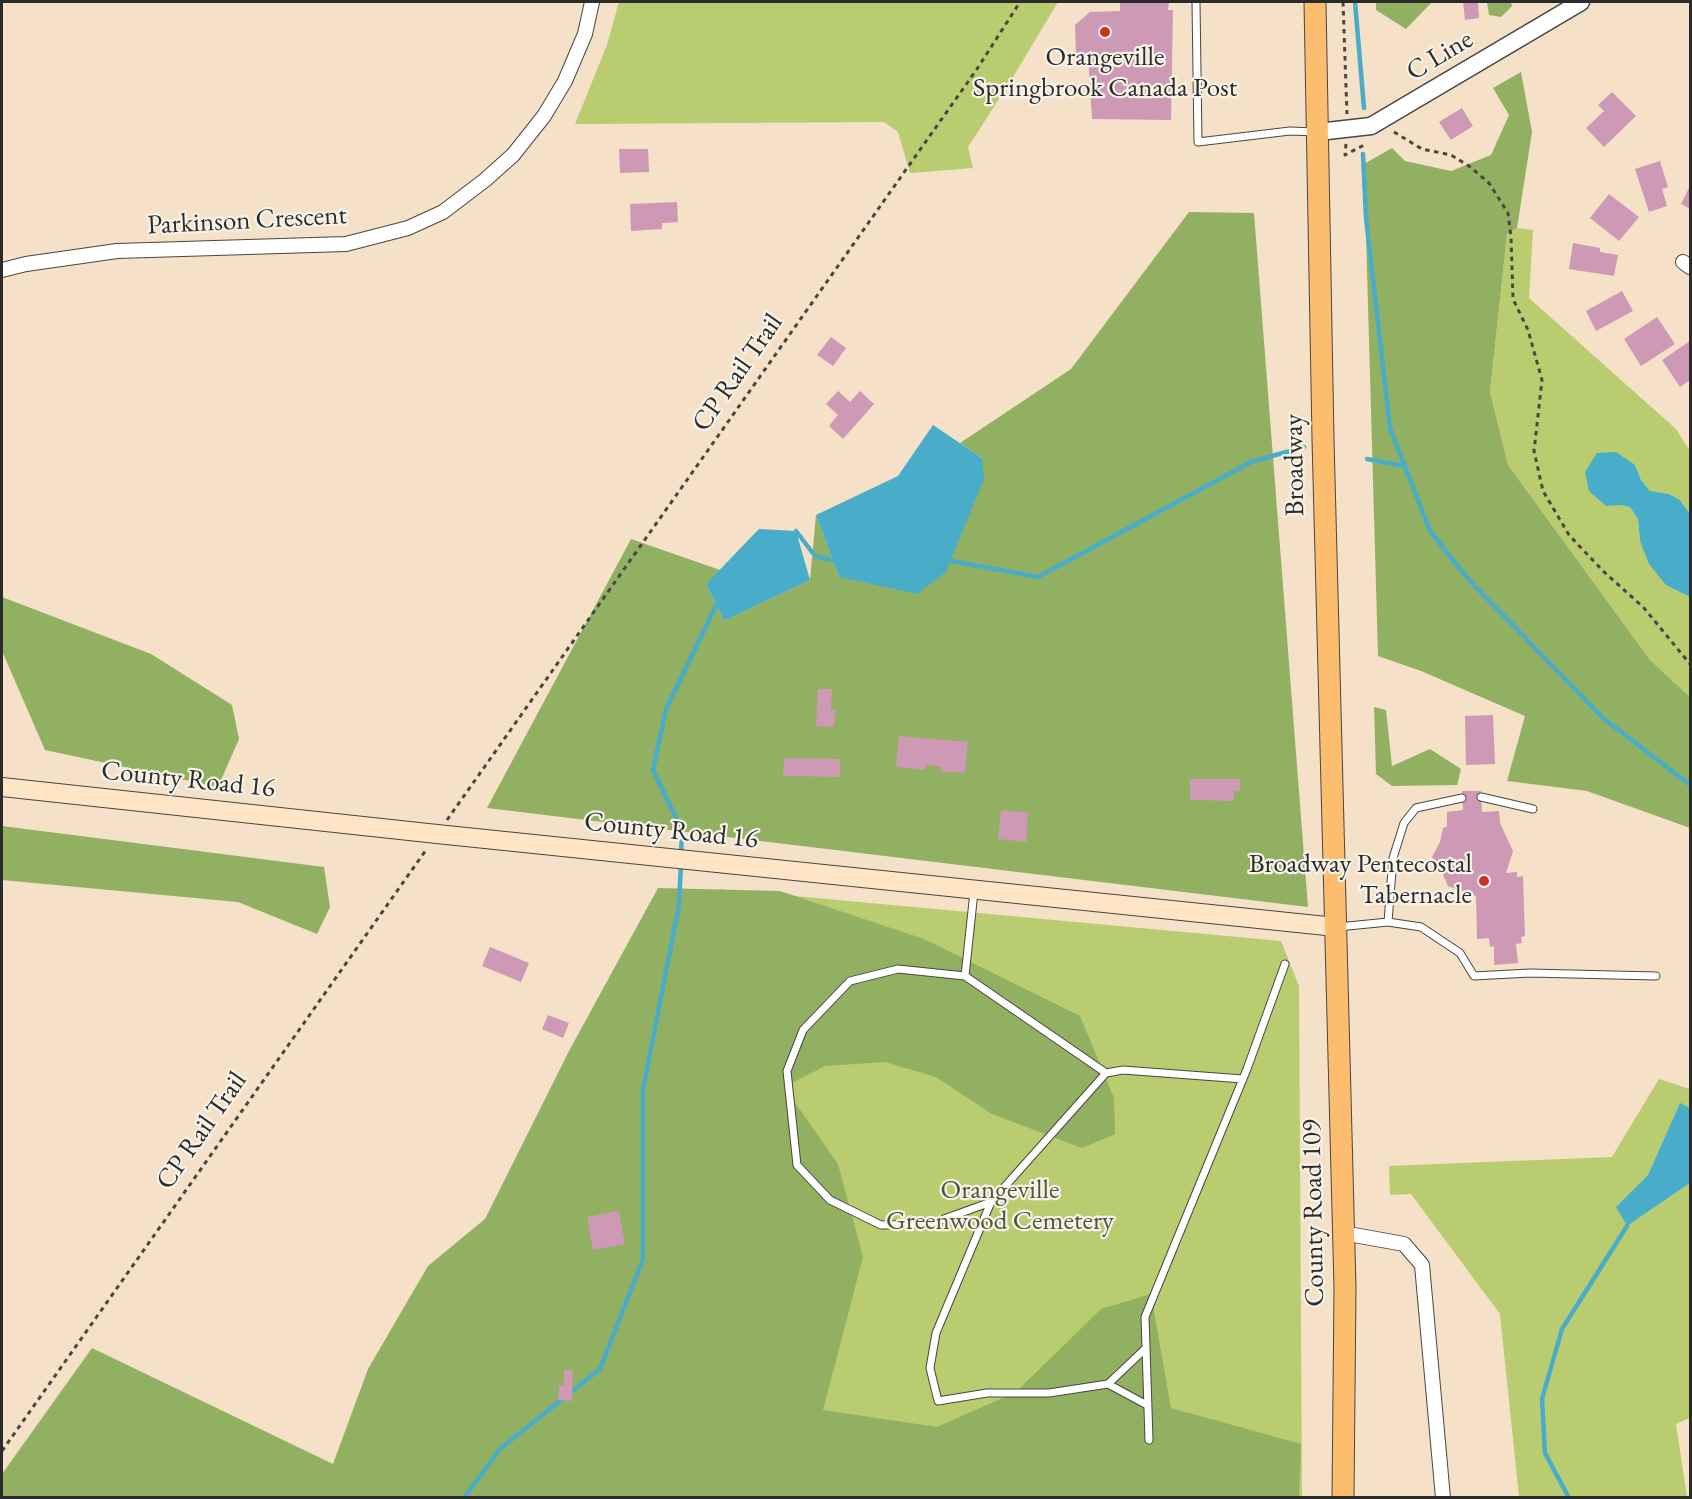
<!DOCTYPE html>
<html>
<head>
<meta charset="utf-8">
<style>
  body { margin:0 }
  #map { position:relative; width:1692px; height:1499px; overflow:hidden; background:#f5e0c8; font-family:"EB Garamond",serif }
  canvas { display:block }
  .frame { position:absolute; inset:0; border:3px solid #2b2b2b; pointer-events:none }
</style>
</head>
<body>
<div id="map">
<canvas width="1692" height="1499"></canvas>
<div class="frame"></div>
</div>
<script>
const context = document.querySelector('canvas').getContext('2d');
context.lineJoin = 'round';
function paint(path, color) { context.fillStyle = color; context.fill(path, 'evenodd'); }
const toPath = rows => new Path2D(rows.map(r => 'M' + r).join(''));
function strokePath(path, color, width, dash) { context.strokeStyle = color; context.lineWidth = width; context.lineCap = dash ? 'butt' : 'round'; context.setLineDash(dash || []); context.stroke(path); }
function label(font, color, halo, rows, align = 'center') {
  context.font = font + ' "EB Garamond",serif'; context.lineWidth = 4.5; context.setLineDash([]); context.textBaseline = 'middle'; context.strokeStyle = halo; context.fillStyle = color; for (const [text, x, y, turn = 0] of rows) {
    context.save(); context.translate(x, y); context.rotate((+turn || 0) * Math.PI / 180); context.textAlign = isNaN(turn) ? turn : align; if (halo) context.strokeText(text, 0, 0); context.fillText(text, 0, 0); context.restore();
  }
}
paint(toPath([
  [619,2,1058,2,1010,82,968,147,973,168,910,173,898,132,884,122,575,124,607,45],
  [1517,228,1533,230,1529,298,1676,429,1690,451,1690,514,1680,500,1669,494,1650,491,1641,480,1635,465,1621,505,1630,506,1638,519,1640,541,1666,585,1690,597,1690,697,1650,660,1508,465,1490,392,1507,234],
  [719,889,1281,941,1299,986,1302,1497,700,1498],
  [1659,1079,1690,1089,1690,1108,1680,1104,1648,1175,1617,1207,1627,1226,1690,1183,1690,1418,1676,1424,1687,1497,1519,1497,1500,1314,1411,1194,1390,1195,1389,1166,1612,1157]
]), '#b9cc6f');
paint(toPath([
  [1376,2,1432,2,1406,29,1376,10],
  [1487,2,1511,2,1512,6,1501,17,1489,15],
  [1521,72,1532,132,1517,228,1507,234,1490,392,1508,465,1650,660,1690,697,1690,828,1587,791,1507,781,1525,716,1421,671,1378,656,1364,164,1392,148,1405,161,1451,171,1491,155,1509,115,1493,88],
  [1189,212,1254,213,1308,907,487,808,631,539,720,570,706,584,724,621,810,580,816,515,839,577,982,458,960,443,1071,369],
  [2,597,151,654,232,705,239,739,218,787,45,750,2,651],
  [1374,707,1386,710,1392,766,1430,749,1461,769,1457,785,1392,786,1376,774],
  [2,826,324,867,330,907,317,934,238,902,2,880],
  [658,888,780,891,924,939,1080,1016,1114,1098,1115,1134,1082,1148,992,1114,936,1077,885,1062,825,1066,784,1087,838,1164,863,1257,823,1410,937,1427,1016,1392,1101,1309,1151,1294,1171,1408,1301,1444,1299,1498,2,1498,2,1474,92,1348,333,1464,368,1369,428,1266,485,1219,569,1051]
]), '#92b062');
paint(toPath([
  [933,425,982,458,984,479,946,572,917,594,839,577,816,515,898,476],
  [1616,452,1635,465,1641,480,1650,491,1669,494,1680,500,1690,514,1690,597,1666,585,1649,564,1640,541,1638,519,1630,507,1621,505,1606,506,1589,491,1585,472,1597,453],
  [759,529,796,531,810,580,724,621,706,584],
  [1680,1103,1690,1108,1690,1183,1627,1226,1616,1207,1648,1175]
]), '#49acc9');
strokePath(toPath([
  [1355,2,1364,108],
  [1363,154,1366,218,1390,428,1430,531,1468,579,1603,718,1690,785],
  [1367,459,1404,466],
  [796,531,815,556,832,560],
  [951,561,1038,577,1251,462,1304,447],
  [681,855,682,830,653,770,666,709,716,606],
  [464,1498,500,1449,600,1369,643,1259,643,1089,679,905,681,864],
  [1569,1498,1545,1453,1542,1399,1562,1329,1627,1226]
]), '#49acc9', 4.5);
paint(toPath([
  [1120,2,1169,2,1168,10,1173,10,1171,120,1092,119,1088,55,1076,56,1075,25,1090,12,1120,11],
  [1463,2,1478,2,1479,18,1465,20],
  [1612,92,1636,116,1604,147,1586,128,1604,111,1598,105],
  [1462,108,1473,126,1451,140,1439,122],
  [619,149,648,149,649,172,620,173],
  [1660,161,1668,187,1662,189,1667,206,1649,212,1635,169],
  [1690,186,1690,209,1681,204],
  [1609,194,1639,217,1619,241,1590,218],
  [677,202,678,222,662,223,662,229,631,231,630,204],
  [1573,243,1600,248,1600,252,1618,255,1614,276,1569,269],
  [1622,291,1633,311,1596,331,1586,311],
  [1657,317,1675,344,1641,366,1624,339],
  [831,337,846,348,833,366,817,355],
  [1690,341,1690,380,1680,387,1662,360],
  [838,391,850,402,860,391,874,404,843,439,829,426,838,415,826,404],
  [818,689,832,689,831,710,836,710,834,727,816,726],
  [1493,715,1495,764,1466,765,1465,716],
  [899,736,968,742,965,773,941,771,941,767,926,765,925,770,896,767],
  [784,758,840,759,840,777,783,776],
  [1190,779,1240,779,1240,791,1234,791,1234,801,1190,800],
  [1462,791,1481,791,1482,812,1499,811,1500,823,1513,851,1506,873,1517,872,1517,877,1523,876,1525,936,1521,937,1522,943,1516,944,1518,963,1494,965,1494,946,1490,947,1489,938,1477,939,1476,896,1448,886,1440,868,1432,857,1440,842,1443,828,1447,827,1447,812,1463,810],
  [1001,810,1028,813,1026,842,998,839],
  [490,947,529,963,521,982,482,966],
  [548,1015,569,1023,563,1038,542,1029],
  [619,1211,625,1244,593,1250,587,1217],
  [564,1370,573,1370,572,1401,558,1400,559,1385,564,1385]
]), '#cd99b5');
const service = toPath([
  [1196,2,1198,142,1290,131,1316,132],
  [1481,797,1533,809],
  [1388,922,1393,858,1404,823,1416,808,1462,798],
  [1338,927,1388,922,1421,927,1460,953,1474,976,1530,973,1656,976],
  [965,976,974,892],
  [991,1202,930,1224,881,1225,830,1200,797,1165,787,1071,803,1030,850,981,898,969,965,976,1106,1073],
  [1146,1348,1108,1384,1049,1393,987,1393,938,1401,930,1368,936,1333,991,1202,1106,1073,1123,1070,1243,1079],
  [1108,1384,1147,1405],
  [1149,1440,1145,1317,1247,1069,1285,964]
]);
const minor = toPath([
  [1683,262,1690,267],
  [2,270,26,264,117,251,346,244,408,228,443,212,485,180,513,155,544,116,565,81,585,34,592,2],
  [1343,1233,1404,1244,1422,1265,1443,1498]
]);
const tertiary = toPath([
  [1318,132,1371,126,1581,2]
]);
const secondary = toPath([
  [2,787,437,834,1336,927]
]);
const primary = toPath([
  [1315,2,1323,439,1345,1288,1343,1498]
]);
strokePath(service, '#494643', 9);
strokePath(minor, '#494643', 16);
strokePath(tertiary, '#494643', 19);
strokePath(secondary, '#494643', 20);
strokePath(primary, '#494643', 23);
strokePath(toPath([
  [1343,2,1347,114],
  [1394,132,1422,149,1451,155,1469,166,1489,183,1508,213,1511,237,1513,299,1528,330,1542,380,1534,451,1543,491,1569,535,1603,571,1644,608,1690,664],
  [1346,144,1345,155,1366,144],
  [447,820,977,69,1020,2],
  [2,1451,426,850]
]), '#494643', 3, [4.5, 4.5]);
strokePath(service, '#fff', 7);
strokePath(minor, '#fff', 14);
strokePath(tertiary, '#fff', 16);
strokePath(secondary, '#fee5c5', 18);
strokePath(primary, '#fcbd6f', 21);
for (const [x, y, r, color] of [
  [1105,32,6,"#c8321e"],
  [1484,881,6,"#c8321e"]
]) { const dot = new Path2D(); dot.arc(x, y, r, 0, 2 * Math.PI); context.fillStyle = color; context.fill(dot); strokePath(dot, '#f7f3e8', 2); }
label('27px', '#2b2b2b', '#f7f3e8', [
  ["C Line",1440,56,-31],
  ["Parkinson Crescent",247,221,-3],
  ["CP Rail Trail",738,373,-55],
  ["Broadway",1295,465,-91],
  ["County Road 16",188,780,6],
  ["County Road 16",671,831,6],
  ["CP Rail Trail",202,1131,-55],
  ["County Road 109",1314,1213,-91]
]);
label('27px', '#2b2b2b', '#f7f3e8', [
  ["Orangeville",1105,58],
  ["Springbrook Canada Post",1105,89],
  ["Broadway Pentecostal",1472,865,"right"],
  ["Tabernacle",1472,896,"right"]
]);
label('27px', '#4e533c', '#f7f3e8', [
  ["Orangeville",1000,1191],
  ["Greenwood Cemetery",1000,1222]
]);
</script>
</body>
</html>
